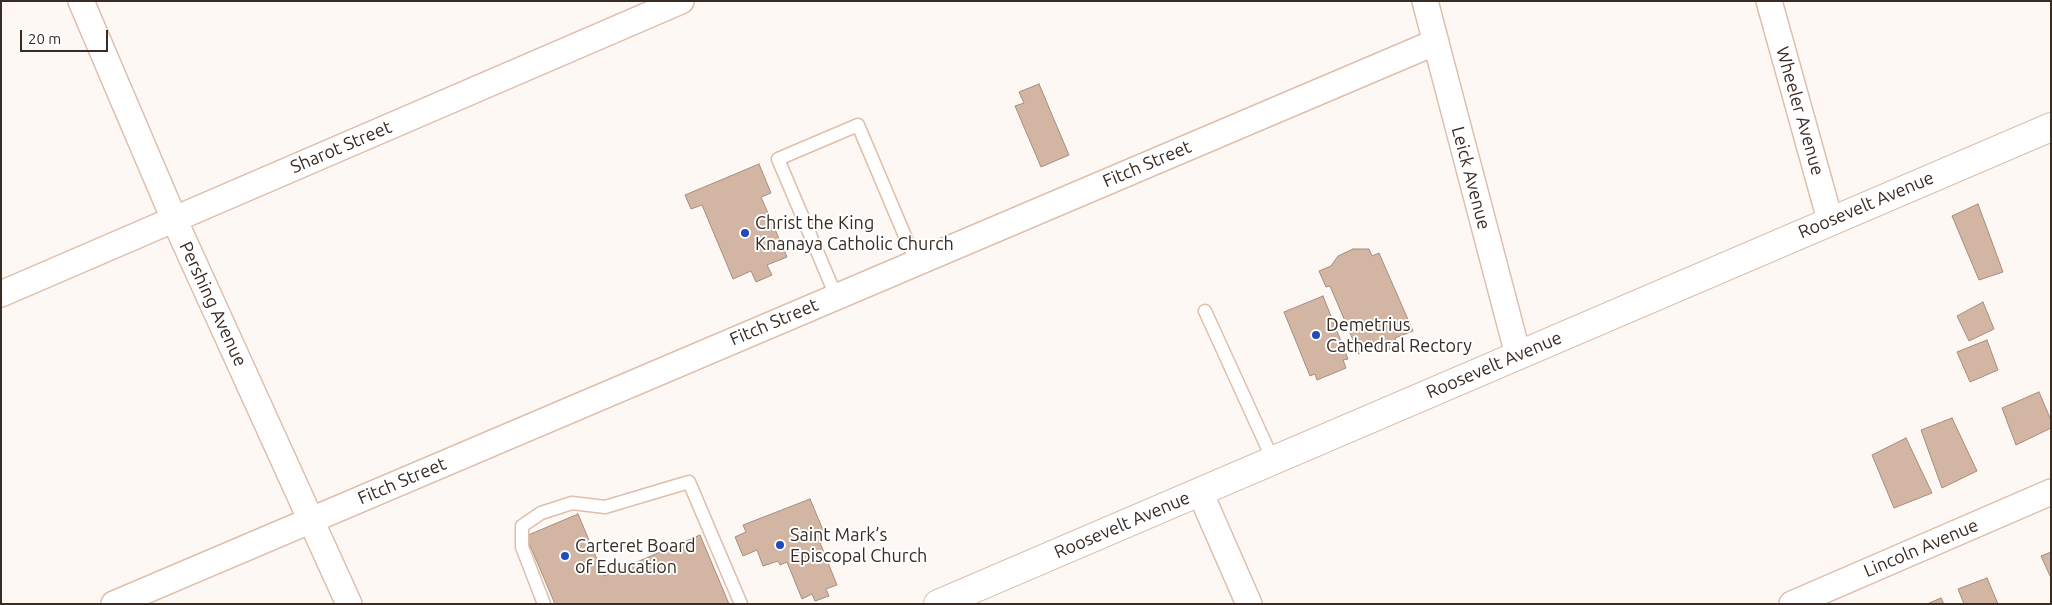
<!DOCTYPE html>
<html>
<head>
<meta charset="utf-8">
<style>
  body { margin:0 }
  #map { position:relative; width:2052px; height:605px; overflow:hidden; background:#fef8f4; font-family:Ubuntu,sans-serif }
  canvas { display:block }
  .frame { position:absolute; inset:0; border:2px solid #382c25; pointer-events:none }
  .scale { position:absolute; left:20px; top:30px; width:88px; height:22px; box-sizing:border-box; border:2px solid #382c25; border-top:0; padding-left:6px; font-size:15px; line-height:18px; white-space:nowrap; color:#382c25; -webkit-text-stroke:4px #fff; paint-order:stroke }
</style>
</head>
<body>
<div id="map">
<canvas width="2052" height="605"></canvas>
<div class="frame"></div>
<div class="scale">20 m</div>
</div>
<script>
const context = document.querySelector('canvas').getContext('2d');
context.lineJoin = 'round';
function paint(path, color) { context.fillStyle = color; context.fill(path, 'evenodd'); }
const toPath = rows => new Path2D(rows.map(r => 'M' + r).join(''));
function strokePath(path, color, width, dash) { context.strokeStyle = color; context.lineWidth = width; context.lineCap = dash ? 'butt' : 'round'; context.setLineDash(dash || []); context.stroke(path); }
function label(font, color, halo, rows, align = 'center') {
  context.font = font + ' Ubuntu,sans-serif'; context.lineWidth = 4; context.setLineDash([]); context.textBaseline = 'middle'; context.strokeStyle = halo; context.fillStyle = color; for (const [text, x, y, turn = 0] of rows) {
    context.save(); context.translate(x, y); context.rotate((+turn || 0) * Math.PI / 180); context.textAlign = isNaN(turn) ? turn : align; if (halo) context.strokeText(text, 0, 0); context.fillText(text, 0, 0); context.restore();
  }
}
const building = toPath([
  [1039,84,1069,155,1041,167,1015,106,1024,103,1019,92,1039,84],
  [759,164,771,193,761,197,787,257,767,265,772,275,756,282,751,271,733,279,702,205,691,209,685,195,759,164],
  [1978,204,2003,272,1979,280,1952,216,1978,204],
  [1353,249,1369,249,1372,256,1379,253,1413,331,1395,338,1398,346,1380,353,1377,346,1359,354,1330,286,1326,287,1319,271,1331,266,1338,256,1353,249],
  [1323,296,1348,359,1343,360,1346,368,1317,380,1315,374,1310,376,1284,312,1323,296],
  [1983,302,1994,329,1969,341,1957,316,1983,302],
  [1987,340,1998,370,1970,382,1957,352,1987,340],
  [2039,392,2051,420,2051,428,2016,445,2002,408,2039,392],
  [1952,418,1977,471,1942,488,1921,430,1952,418],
  [1906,438,1932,493,1894,508,1872,455,1906,438],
  [810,499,826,537,819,540,837,585,826,589,829,596,815,601,812,594,802,599,787,562,780,565,778,561,763,566,757,550,743,556,735,537,746,532,743,525,810,499],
  [578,514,604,576,700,535,729,604,555,604,526,536,578,514],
  [2051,552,2051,578,2041,556,2051,552],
  [1987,578,1998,604,1964,604,1958,589,1987,578],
  [1941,598,1944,604,1927,604,1941,598]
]);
paint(building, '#d3b5a3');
strokePath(building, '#a88c7b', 1);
const service = toPath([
  [836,296,778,159,858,125,916,262],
  [1205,311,1273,460],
  [544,604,522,547,522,526,541,513,572,503,605,507,689,482,741,604]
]);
const minor = toPath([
  [81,1,174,219,349,604],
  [1425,1,1518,355],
  [1769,1,1830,220],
  [1,294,681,1],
  [1200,492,1249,604],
  [114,604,1436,42],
  [1792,604,2051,492]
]);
const tertiary = toPath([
  [938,604,2051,127]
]);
strokePath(service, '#ddbfac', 15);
strokePath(minor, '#ddbfac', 28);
strokePath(tertiary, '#ddbfac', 30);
strokePath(service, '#fff', 12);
strokePath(minor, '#fff', 25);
strokePath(tertiary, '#fff', 28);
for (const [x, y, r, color] of [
  [745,233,5,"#1e4cb9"],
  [1316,335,5,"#1e4cb9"],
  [780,545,5,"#1e4cb9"],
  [565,556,5,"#1e4cb9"]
]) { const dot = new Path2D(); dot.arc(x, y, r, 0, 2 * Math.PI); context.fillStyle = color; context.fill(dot); strokePath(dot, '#fff', 2); }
label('18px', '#382c25', '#fff', [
  ["Wheeler Avenue",1800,111,74],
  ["Sharot Street",341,147,-23],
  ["Fitch Street",1147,164,-23],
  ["Leick Avenue",1471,178,75],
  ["Roosevelt Avenue",1866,205,-23],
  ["Pershing Avenue",213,304,65],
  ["Fitch Street",774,322,-23],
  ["Roosevelt Avenue",1494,365,-23],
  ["Fitch Street",402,481,-23],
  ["Roosevelt Avenue",1122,525,-23],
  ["Lincoln Avenue",1921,548,-23]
]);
label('18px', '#382c25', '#fff', [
  ["Christ the King",755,223],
  ["Knanaya Catholic Church",755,244],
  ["Demetrius",1326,325],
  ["Cathedral Rectory",1326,346],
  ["Saint Mark’s",790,535],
  ["Episcopal Church",790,556],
  ["Carteret Board",575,546],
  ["of Education",575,567]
], 'left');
</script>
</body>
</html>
